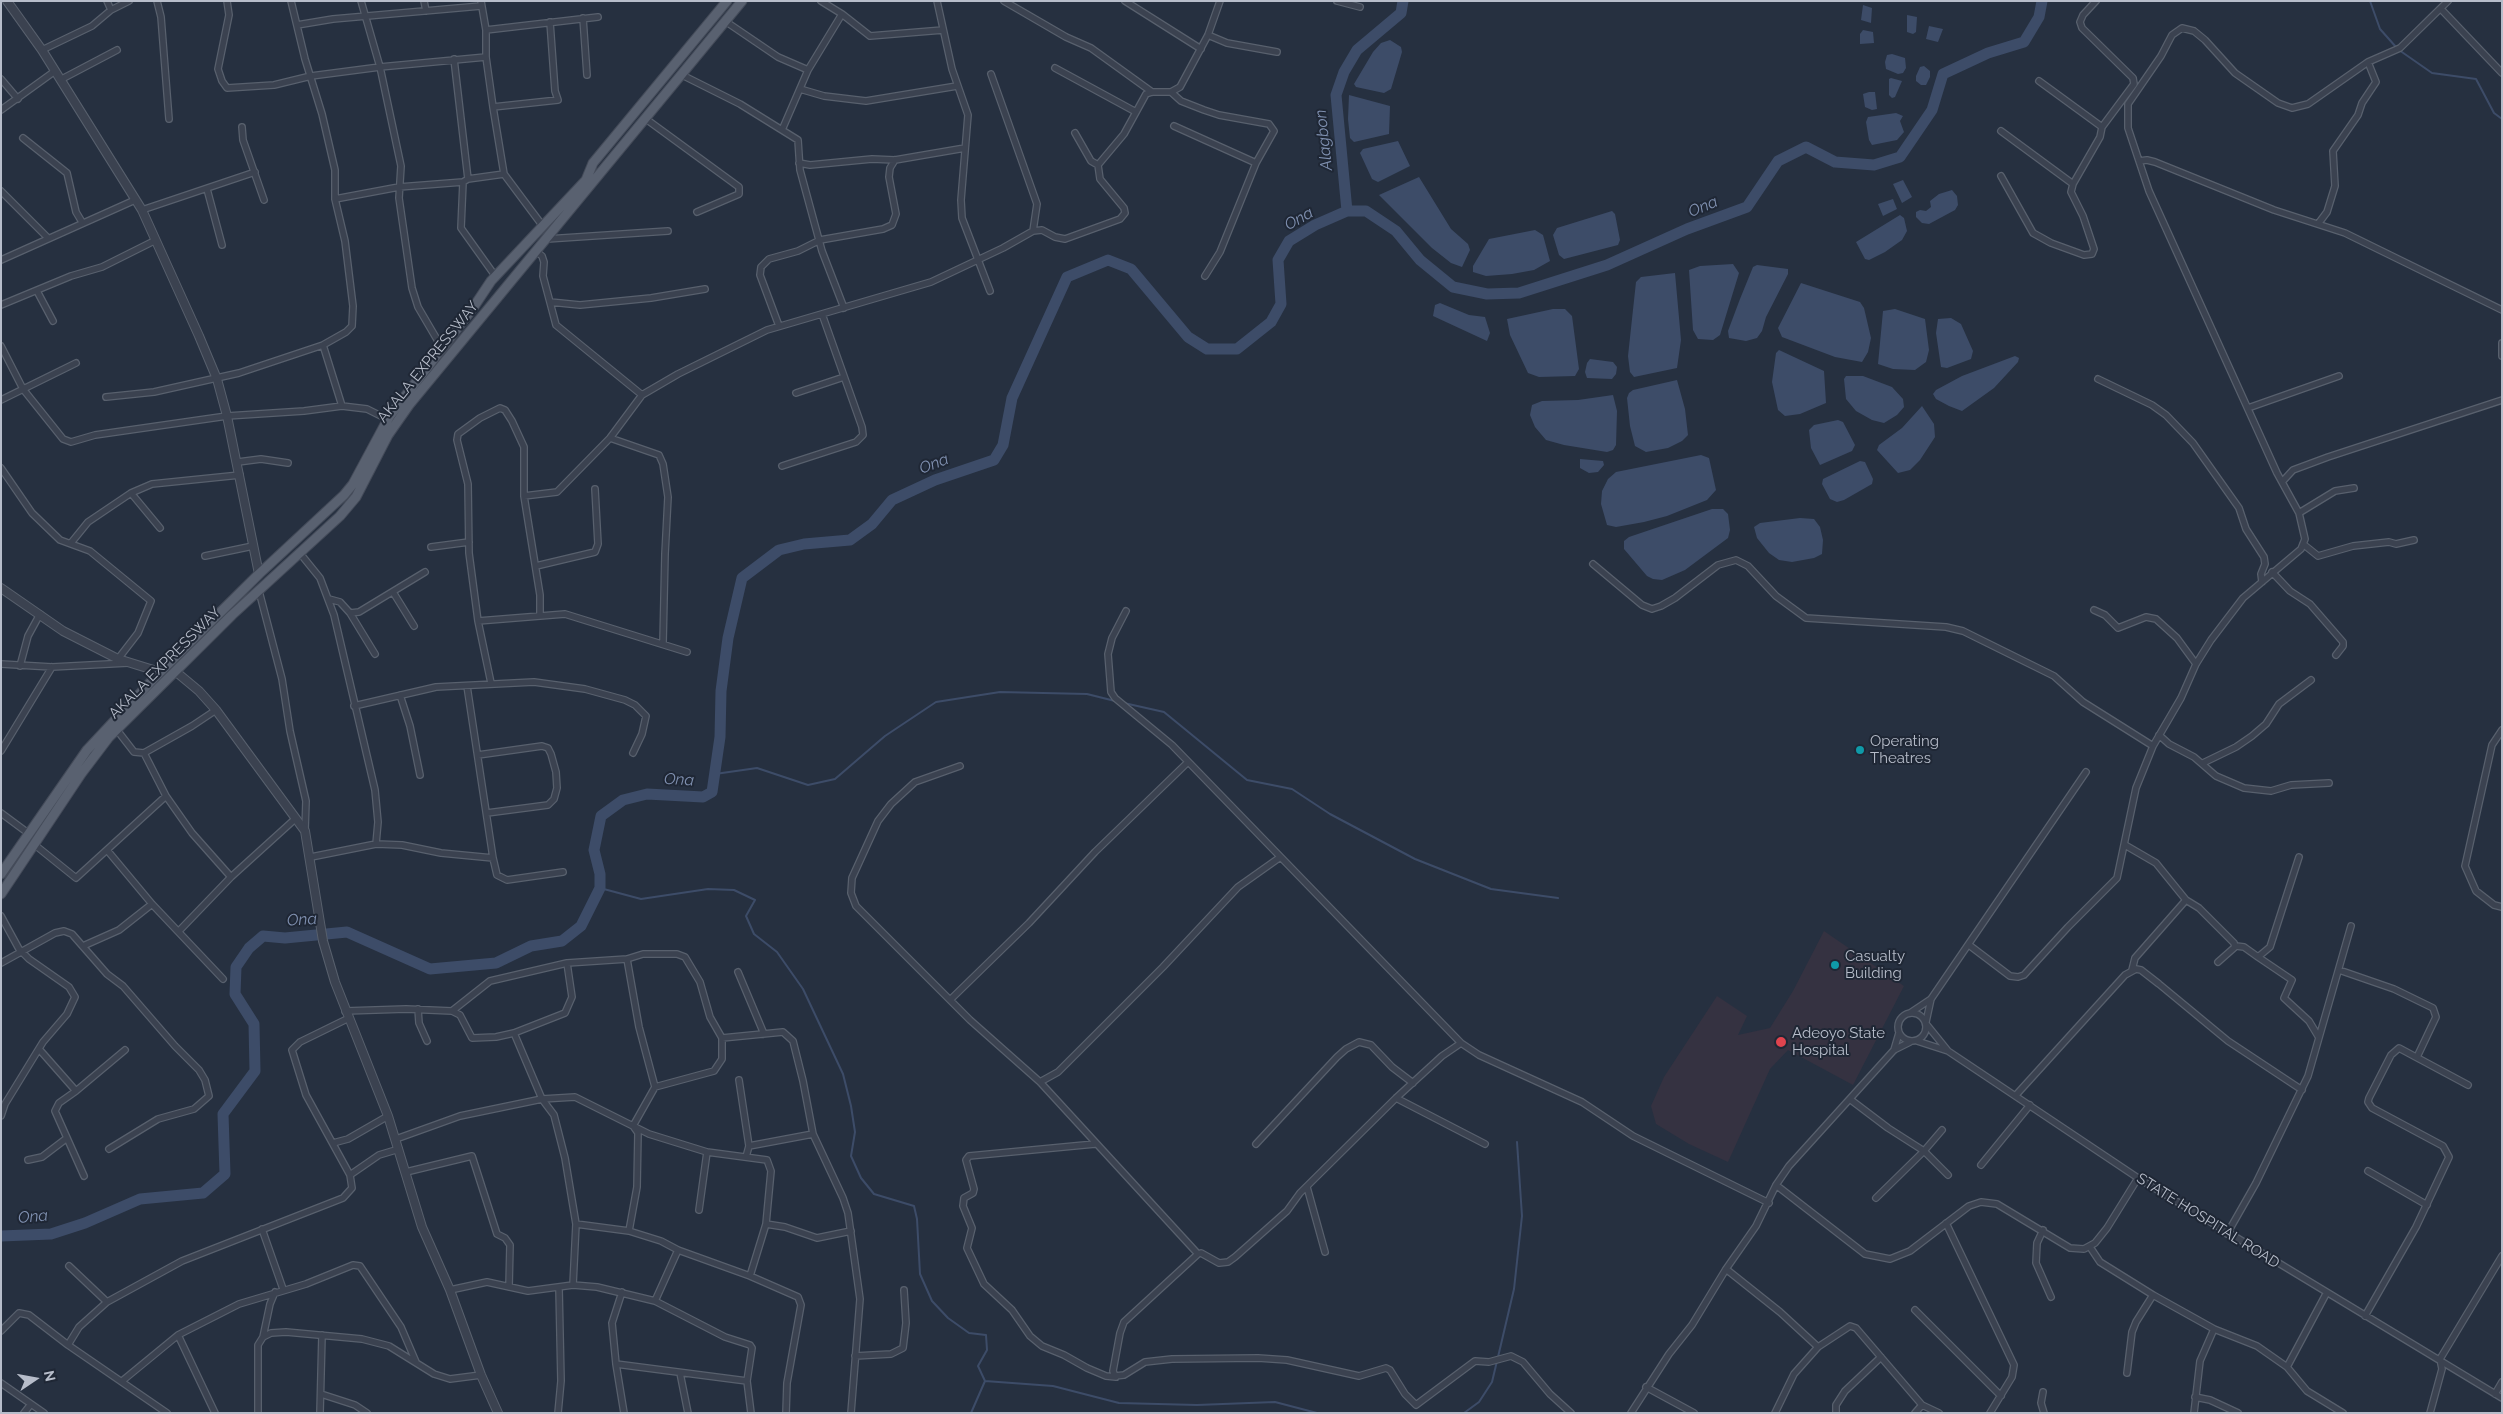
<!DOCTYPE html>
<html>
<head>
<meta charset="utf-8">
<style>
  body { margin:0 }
  #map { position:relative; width:2503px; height:1414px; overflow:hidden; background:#263040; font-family:Raleway,sans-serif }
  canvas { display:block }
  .frame { position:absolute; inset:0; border:2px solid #b7bdca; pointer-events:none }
  .north { position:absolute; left:10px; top:1354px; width:50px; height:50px; -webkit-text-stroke:4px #1f2735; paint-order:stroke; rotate:78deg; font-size:14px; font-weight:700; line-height:20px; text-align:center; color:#b7bdca }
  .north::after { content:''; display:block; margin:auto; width:18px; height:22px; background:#b7bdca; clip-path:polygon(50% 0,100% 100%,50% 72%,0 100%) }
</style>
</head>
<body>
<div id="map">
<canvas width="2503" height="1414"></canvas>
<div class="frame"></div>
<div class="north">N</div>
</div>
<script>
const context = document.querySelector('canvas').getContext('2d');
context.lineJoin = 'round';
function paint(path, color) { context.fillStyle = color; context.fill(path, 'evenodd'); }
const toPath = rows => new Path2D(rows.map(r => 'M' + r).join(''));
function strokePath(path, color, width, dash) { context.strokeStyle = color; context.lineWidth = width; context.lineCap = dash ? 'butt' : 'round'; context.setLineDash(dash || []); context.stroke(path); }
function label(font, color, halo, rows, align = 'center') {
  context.font = font + ' Raleway,sans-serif'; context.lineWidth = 4; context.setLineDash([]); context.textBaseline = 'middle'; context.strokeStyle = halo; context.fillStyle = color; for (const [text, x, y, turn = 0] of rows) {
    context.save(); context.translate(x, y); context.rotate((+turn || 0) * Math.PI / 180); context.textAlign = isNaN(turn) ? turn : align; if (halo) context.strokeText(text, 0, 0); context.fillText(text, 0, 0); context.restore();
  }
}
paint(toPath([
  [1824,931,1904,986,1853,1085,1788,1050,1770,1069,1728,1162,1689,1144,1656,1124,1651,1106,1664,1077,1717,996,1747,1016,1738,1035,1770,1028,1793,991]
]), '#353241');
paint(toPath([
  [1863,5,1872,8,1871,23,1861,20],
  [1907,15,1917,17,1916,32,1913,34,1907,32],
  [1929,26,1943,29,1938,42,1926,39],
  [1863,30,1873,32,1874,43,1860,44,1860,34],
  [1390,40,1401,47,1402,52,1391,89,1384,93,1356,87,1354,84,1373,52,1381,43],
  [1892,54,1905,58,1906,68,1903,73,1898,74,1886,69,1885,62,1887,55],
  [1924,66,1930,71,1930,77,1926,85,1921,85,1916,81,1916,76,1920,67],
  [1891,78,1902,81,1895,97,1892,98,1889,95,1889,79],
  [1869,92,1875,92,1877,109,1872,110,1865,107,1863,94],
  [1349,95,1390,106,1389,134,1354,142,1350,138,1348,119],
  [1896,113,1903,116,1900,121,1904,132,1897,140,1872,145,1869,140,1866,122,1868,117],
  [1398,141,1410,166,1378,182,1372,179,1360,153,1363,149],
  [1419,177,1451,229,1468,244,1470,250,1462,267,1451,263,1432,248,1379,195],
  [1903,180,1912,197,1902,203,1893,184],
  [1952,190,1957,196,1958,205,1955,210,1929,224,1922,223,1916,217,1916,212,1920,210,1926,211,1931,207,1930,201,1939,194],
  [1893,199,1897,209,1883,216,1878,204],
  [1612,211,1615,214,1620,240,1618,245,1564,259,1559,255,1553,235,1557,228],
  [1900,215,1904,218,1907,231,1902,240,1885,252,1869,260,1865,259,1856,242],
  [1535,230,1543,235,1550,261,1534,270,1512,274,1486,276,1473,272,1473,266,1489,239],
  [1733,264,1739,273,1720,335,1713,340,1698,339,1693,330,1689,270,1700,266],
  [1757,265,1788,269,1788,274,1766,317,1762,331,1757,338,1746,341,1729,338,1728,331,1740,299,1753,267],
  [1675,273,1681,340,1677,368,1634,377,1630,372,1628,356,1636,282,1641,277],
  [1801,283,1860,302,1864,308,1871,338,1868,352,1862,362,1835,357,1782,337,1778,328],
  [1440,303,1469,315,1485,317,1490,333,1487,341,1433,316,1435,305],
  [1553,309,1565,309,1572,316,1579,369,1575,376,1539,377,1528,373,1510,335,1507,319],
  [1895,309,1925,319,1929,350,1926,362,1915,370,1893,369,1878,364,1883,311],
  [1951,318,1961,324,1973,351,1971,359,1947,368,1941,367,1936,333,1938,319],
  [1779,350,1824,371,1826,403,1800,414,1785,416,1778,410,1772,382,1776,353],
  [2015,356,2019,358,2018,362,1994,388,1962,411,1949,406,1936,399,1933,394,1936,390,1962,376],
  [1590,359,1613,362,1617,367,1616,374,1612,379,1587,378,1585,372,1587,363],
  [1846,376,1863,376,1892,387,1903,399,1904,407,1897,415,1884,423,1872,420,1856,411,1846,399,1844,379],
  [1677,380,1685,409,1688,435,1682,441,1668,448,1646,452,1635,446,1630,426,1627,398,1629,393,1633,390],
  [1613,395,1617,411,1616,445,1613,450,1607,452,1564,445,1546,440,1535,427,1530,415,1532,405,1542,401,1578,400],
  [1922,406,1934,424,1935,437,1920,460,1910,470,1898,473,1877,450,1879,445,1902,428],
  [1838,420,1843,422,1855,445,1852,451,1820,465,1811,448,1809,430,1814,425],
  [1701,455,1709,458,1716,490,1707,500,1667,516,1644,522,1616,527,1607,525,1601,504,1602,491,1608,479,1616,472],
  [1580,459,1603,461,1604,465,1598,472,1589,473,1580,468],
  [1860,461,1865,462,1873,479,1872,484,1844,500,1837,502,1830,499,1822,484,1823,479],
  [1712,509,1723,509,1728,514,1730,530,1728,538,1685,570,1662,580,1653,579,1647,576,1624,549,1624,541,1629,537],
  [1800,518,1814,519,1820,527,1823,540,1822,554,1814,558,1792,562,1779,560,1769,553,1757,538,1754,527,1760,523]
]), '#3d4c68');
strokePath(toPath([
  [2370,1,2380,29,2396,47],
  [2399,50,2432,73,2476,79,2494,113,2502,119],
  [1124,703,1164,712,1247,780,1292,789,1330,814,1415,859,1491,889,1558,898],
  [715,774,757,768,808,785,835,779,885,736,936,702,1000,692,1087,694,1115,701],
  [600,888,641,899,708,889,734,890,755,900,746,916,754,934,777,952,803,989,843,1074,851,1106,855,1132,851,1156,861,1178,874,1194,914,1206,917,1219,920,1274,932,1301,948,1318,969,1333,986,1335,987,1350,978,1366,985,1381,971,1413],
  [1498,1357,1514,1289,1522,1216,1517,1142],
  [985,1381,1053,1386,1119,1403,1197,1405,1275,1402,1317,1413],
  [1464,1413,1479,1402,1492,1382,1497,1361]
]), '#3d4c68', 2);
strokePath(toPath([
  [1347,211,1336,95,1344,72,1357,50,1401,13,1403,1],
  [1,1236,51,1234,85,1223,140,1199,203,1193,225,1174,223,1114,255,1071,254,1024,235,994,236,967,249,948,263,936,285,938,347,932,430,969,496,963,531,946,562,941,581,926,600,888,600,874,594,850,601,816,623,800,647,794,703,797,712,792,720,737,721,691,728,638,742,578,779,550,804,544,850,540,872,524,892,500,935,480,994,460,1003,445,1012,398,1067,277,1108,260,1131,269,1188,337,1207,349,1237,349,1271,322,1281,304,1278,260,1289,241,1315,225,1347,211,1366,211,1396,231,1420,260,1453,287,1487,294,1519,293,1607,265,1687,229,1747,207,1778,161,1806,147,1835,162,1874,165,1900,157,1932,110,1943,74,1988,53,2024,42,2039,17,2042,1]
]), '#3d4c68', 11);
const minor = toPath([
  [107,1,111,10],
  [157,1,161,17,169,119],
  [227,1,229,15,218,69,222,81,227,88,274,85,311,76,380,67,486,57],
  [361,1,380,67,401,166,399,198,412,288,418,307,442,348],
  [424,1,426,11],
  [821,1,842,14,870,36,943,30],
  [937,1,952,69,968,115,961,200,962,218,990,291],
  [1004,1,1066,37,1091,48,1152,92],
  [1125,1,1201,49],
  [1337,1,1360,7],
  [2441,9,2502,73],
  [583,18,587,75],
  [725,21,778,57,808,70],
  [297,25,333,19,481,6],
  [486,30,598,17],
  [1208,35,1227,43,1277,52],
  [42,50,92,26,111,10,129,1],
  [454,59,468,179],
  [1055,68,1136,112],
  [991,74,1037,204,1033,231],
  [682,75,740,104,798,140,800,170,822,251,844,308],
  [1,79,18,99],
  [60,80,117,50],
  [2039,81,2102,127],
  [800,89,824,96,866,101,957,86],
  [1171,92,1181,101,1204,110,1219,115,1269,124,1274,131,1256,163,1220,252,1205,276],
  [493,107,558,100,555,91,550,22],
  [1,110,55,71],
  [646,119,739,187,739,194,697,212],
  [1174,126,1256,163],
  [242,127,243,140,264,200],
  [782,130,808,70,842,14],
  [2001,131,2073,184],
  [1075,133,1091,161,1098,165],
  [23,138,67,173,76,212,82,222],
  [2139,161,2147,160,2155,162,2274,210,2345,233,2502,310],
  [799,163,810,165,872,159,895,160,965,148],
  [504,174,542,225],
  [2001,176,2033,233,2051,243,2084,255,2092,254,2094,249,2083,216,2071,192,2073,184,2100,137,2102,127,2134,84,2133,78,2082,28,2080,22,2083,15,2096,1],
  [463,182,461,228,496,277],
  [207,189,222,245],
  [1,191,48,238],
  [335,199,399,187,463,182,468,179,504,174,493,107,486,57,486,30,481,1],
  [142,210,255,172],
  [2318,224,2327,212,2335,186,2333,151,2358,115,2362,103,2376,82,2368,62],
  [547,239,668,231],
  [537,252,542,256,544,262,543,276,556,325,642,395],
  [1,260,135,200],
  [37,291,53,321],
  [550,302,580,305,651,298,705,289],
  [1,305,71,276,102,267,156,240],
  [779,326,760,275,761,267,769,259,798,251,820,240,883,229,892,225,896,214,889,177,890,168,895,160],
  [2502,343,2502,356],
  [1,346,23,389,63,439,71,442,95,435,227,416,304,411,342,406,323,345],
  [2098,379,2152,405,2166,415,2193,443,2239,508,2246,529,2264,557,2265,564,2261,574,2262,582],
  [796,393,844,377],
  [106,397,154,392,239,373,323,345,346,332,352,326,353,306,345,241,335,199,335,170,322,114,305,59,291,1],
  [1,400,76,363],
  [342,406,367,409,387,419],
  [2248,408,2339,376],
  [610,438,659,455,663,464,668,497,665,554,663,643],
  [238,462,261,459,288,463],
  [782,466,856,442,863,435,862,427,822,314],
  [1,468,32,513,60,540,90,551,151,601,138,633,118,659],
  [2282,482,2293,470,2328,457,2502,400],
  [131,493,152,484,240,475],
  [524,496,557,492,610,438,642,395,678,374,767,330,931,282,1003,248,1033,231,1042,230,1055,237,1065,239,1120,219,1125,213,1124,208,1100,179,1098,165,1124,134,1146,94,1152,92,1171,92,1180,87,1208,35,1220,1],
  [2299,513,2335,491,2354,488],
  [71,543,88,522,131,493,160,528],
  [2303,544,2318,556,2353,546,2389,542,2396,544,2414,540],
  [431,547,469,542],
  [299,552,320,578,334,615,375,790,378,822,376,844],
  [205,556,253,546],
  [1593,564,1642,605,1652,609,1661,606,1675,598,1718,565,1736,560,1748,566,1776,596,1806,618,1946,627,1963,631,2054,676,2083,702,2153,746],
  [536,566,595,552,598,544,595,489],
  [2272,572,2290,591,2310,604,2343,642,2343,646,2336,655],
  [259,591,282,679,290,731,306,801,305,831],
  [393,592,414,626],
  [329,599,340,602,350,613,359,612,425,572],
  [2094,610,2105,615,2118,628,2146,617,2156,619,2177,638,2196,664],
  [1126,611,1112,638,1108,654,1111,692,1115,698,1172,745,1461,1043,1479,1055,1582,1102,1633,1136,1769,1203],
  [350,613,375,654],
  [478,621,565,614,687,652],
  [1,664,52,667,128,663],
  [20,666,28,636,40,614],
  [491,683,478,621,469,553,468,484,457,440,458,434,480,418,500,408,505,410,512,421,524,447,524,496,540,595,540,615],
  [400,695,410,726,420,775],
  [354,706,436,687,534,682,585,689,625,700,635,705,646,716,642,734,633,753],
  [216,710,192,726,144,753,166,796,192,833,231,877],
  [117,730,134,752,144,753],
  [2502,730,2492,745,2465,866,2476,891,2494,905,2502,907],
  [2159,735,2169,744,2194,757,2216,776,2244,788,2271,791,2291,785,2329,783],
  [1,751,52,667],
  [478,755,542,746,548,748,551,754,556,772,557,788,554,799,548,805,487,813],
  [2203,763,2236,747,2252,736,2266,724,2279,704,2311,680],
  [960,766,915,782,891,804,878,821,852,878,851,893,856,906,970,1020,1040,1082,1198,1254,1201,1253,1219,1263,1228,1262,1235,1257,1287,1211,1300,1193,1396,1098,1442,1056,1461,1043],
  [1,813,28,833],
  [35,845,76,878,166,796],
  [2125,845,2156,863,2186,900,2199,908,2234,943,2235,947,2218,962],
  [107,850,152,904,223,979],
  [311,857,376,844,402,845,441,853,493,858,467,686],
  [493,858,497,875,507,880,563,872],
  [1,916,19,949,29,959,69,987,75,997,67,1014,43,1042,5,1104,1,1116],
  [179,931,231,877,295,819],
  [1969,945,2010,976,2018,977,2024,975,2068,927,2117,878,2136,788,2153,746,2181,698,2196,664,2211,640,2243,598,2301,549,2305,539,2299,513,2277,473,2149,191,2128,128,2128,104,2161,56,2172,35,2182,28,2194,31,2205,40,2235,73,2278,103,2292,108,2308,104,2368,62,2400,48,2448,1],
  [83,946,119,930,152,904],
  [2236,946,2244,947,2258,957,2270,947,2299,857],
  [2258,957,2292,980,2284,998,2309,1021,2318,1036],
  [627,959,639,1027,655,1087,633,1126,638,1133,637,1187,629,1231],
  [1,963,55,933,64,931,72,934,107,974,123,986,175,1046,199,1070,205,1080,209,1096,194,1109,158,1119,109,1149],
  [2132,970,2135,958,2186,900],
  [2339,970,2394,989,2433,1008,2436,1017,2417,1057],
  [738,972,764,1034],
  [951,999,1029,923,1095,852,1188,762],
  [418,1009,419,1023,427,1041],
  [345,1011,406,1009,452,1011,460,1015,472,1038,496,1037,514,1033,565,1013,572,997,567,963,627,959,643,954,677,954,685,957,700,982,710,1017,722,1038,722,1059,714,1071,655,1087],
  [452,1011,490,981,567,963],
  '1898 1027a14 14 0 1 1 28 0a14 14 0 1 1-28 0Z',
  [1910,1013,1931,999],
  [349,1018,300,1042,292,1050,306,1095,350,1175],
  [1926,1022,1931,999,2086,772],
  [1927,1025,1948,1051,2138,1178,2502,1398],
  [514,1033,542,1099,554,1115,565,1158,576,1224,573,1285],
  [722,1038,783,1032,793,1041,803,1081,813,1134,749,1146],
  [1917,1041,1948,1051],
  [39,1049,76,1091,59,1103,55,1111,84,1176],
  [1894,1050,1899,1033],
  [739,1080,749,1146,746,1157],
  [1040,1082,1058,1072,1163,967,1238,887,1279,858],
  [76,1091,125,1050],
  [2016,1095,2125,975,2136,969,2141,970,2159,984,2228,1041,2302,1090],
  [1396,1098,1485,1144],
  [1851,1100,1888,1128,1924,1151,1948,1175],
  [813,1134,843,1198,848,1213,860,1299,851,1413],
  [396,1139,460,1116,542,1099,575,1097,649,1134,707,1152,767,1160,771,1171,766,1224,750,1276],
  [333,1143,348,1139,388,1116],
  [1095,1144,969,1156,966,1160,974,1189,973,1193,964,1198,963,1206,972,1228,967,1248,984,1284,1012,1310,1030,1336,1042,1346,1064,1355,1087,1368,1106,1376,1116,1377],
  [1256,1144,1337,1057,1346,1049,1359,1042,1371,1045,1392,1067,1413,1083],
  [28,1160,42,1157,67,1138],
  [1981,1165,2030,1105],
  [2368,1171,2427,1205],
  [406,1172,472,1156,497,1234,505,1238,510,1245,509,1287],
  [1776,1185,1865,1254,1890,1259,1910,1251,1969,1206,1981,1202,1997,1204,2070,1248,2084,1249,2095,1243,2107,1228,2138,1178],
  [1307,1187,1325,1252],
  [1876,1198,1924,1151,1942,1130],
  [699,1210,707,1152],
  [1946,1223,2014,1365,2012,1377,1990,1413],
  [576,1224,629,1231,661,1241,678,1250,750,1276,798,1297,801,1305,787,1383,786,1413],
  [766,1224,785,1227,817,1238,851,1231],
  [262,1229,283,1289],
  [2043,1230,2037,1243,2036,1263,2051,1297],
  [2227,1234,2256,1183,2308,1076,2351,926],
  [2090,1247,2100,1262,2153,1295,2214,1329,2257,1346,2287,1367,2307,1391,2343,1413],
  [1198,1254,1124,1322,1120,1333,1113,1371,1115,1376,1124,1375,1145,1362,1172,1359,1258,1358,1287,1360,1359,1376,1386,1368,1390,1370,1405,1394,1416,1405,1475,1361,1489,1362,1511,1356,1523,1362,1550,1394,1571,1413],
  [69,1266,107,1302],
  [1726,1269,1780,1312,1818,1347],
  [450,1290,487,1282,528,1291,573,1285,597,1287,655,1301,725,1337,750,1345,752,1348,747,1381,751,1413],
  [622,1292,612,1323,616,1364,624,1413],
  [655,1301,678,1250],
  [1915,1310,2001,1396],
  [2365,1316,2416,1227,2449,1157,2443,1146,2372,1108,2368,1102,2369,1098,2391,1055,2399,1048,2468,1085],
  [1,1331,19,1313,29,1315,68,1345,167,1413],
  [178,1335,215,1413],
  [263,1337,270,1304,275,1292],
  [68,1345,79,1327,107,1302,182,1261,343,1198,352,1188,350,1175,379,1155,399,1149],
  [855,1356,891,1354,903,1348,906,1323,904,1290],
  [616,1364,747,1381],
  [2287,1367,2326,1294],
  [680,1373,688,1413],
  [2127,1373,2132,1332,2136,1322,2153,1295],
  [122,1381,178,1335,239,1304,306,1284,353,1265,360,1266,401,1327,416,1362],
  [1,1383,44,1413],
  [1646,1387,1694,1413],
  [2043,1392,2041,1403,2044,1413],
  [321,1394,355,1405,367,1413],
  [2495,1394,2502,1382],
  [2195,1397,2210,1400,2238,1413],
  [24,1413,31,1404],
  [258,1413,258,1345,263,1337,271,1333,286,1332,362,1339,389,1346,434,1374,450,1379,481,1375],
  [320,1413,322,1335],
  [558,1413,561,1381,559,1288],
  [1631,1413,1669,1354,1692,1325,1726,1269,1756,1226,1776,1185,1789,1166,1894,1050,1910,1042],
  [1775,1413,1794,1374,1818,1347,1850,1326,1856,1328,1922,1405,1939,1413],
  [1836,1413,1836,1405,1845,1391,1881,1357],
  [1915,1413,1922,1405],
  [2194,1413,2200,1361,2214,1329],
  [2430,1413,2442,1369,2440,1359,2502,1256]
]);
const tertiary = toPath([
  [7,1,42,50,142,210,199,336,217,379,227,416,259,574],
  [1,588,63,631,118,659,160,672],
  [175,671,199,691,216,710,305,831,323,941,335,982,388,1116,422,1227,450,1290,481,1375,498,1413]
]);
const primary = toPath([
  [1,874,87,750,160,672,259,574,344,495,353,484,389,417,473,308,491,281,586,180,593,163,727,1],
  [1,894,81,774,109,737,232,615,340,516,356,497,388,435,409,405,742,1]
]);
strokePath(minor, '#58606d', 8);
strokePath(tertiary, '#58606d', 10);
strokePath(primary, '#444b59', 11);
strokePath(minor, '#3b4250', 5.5);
strokePath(tertiary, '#3b4250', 8);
strokePath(primary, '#596170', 9);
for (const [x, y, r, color] of [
  [1860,750,5,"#0f9aa8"],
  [1835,965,5,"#0f9aa8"],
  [1781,1042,6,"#e0444e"]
]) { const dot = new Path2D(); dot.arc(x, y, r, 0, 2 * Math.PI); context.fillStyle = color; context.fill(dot); strokePath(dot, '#1f2735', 2); }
label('15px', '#b7bdca', '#1f2735', [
  ["AKALA EXPRESSWAY",428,362,-51],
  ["AKALA EXPRESSWAY",165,663,-45],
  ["STATE HOSPITAL ROAD",2208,1221,32]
]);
label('15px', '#b7bdca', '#1f2735', [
  ["Operating",1870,741],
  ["Theatres",1870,758],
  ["Casualty",1845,956],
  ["Building",1845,973],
  ["Adeoyo State",1792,1033],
  ["Hospital",1792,1050]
], 'left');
label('italic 16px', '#8091b1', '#1f2735', [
  ["Alagbon",1324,140,-96],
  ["Ona",1703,207,-23],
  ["Ona",1299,219,-29],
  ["Ona",934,464,-21],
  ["Ona",679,780,3],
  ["Ona",302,920,-4],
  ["Ona",33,1217,-5]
]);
</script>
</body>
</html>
